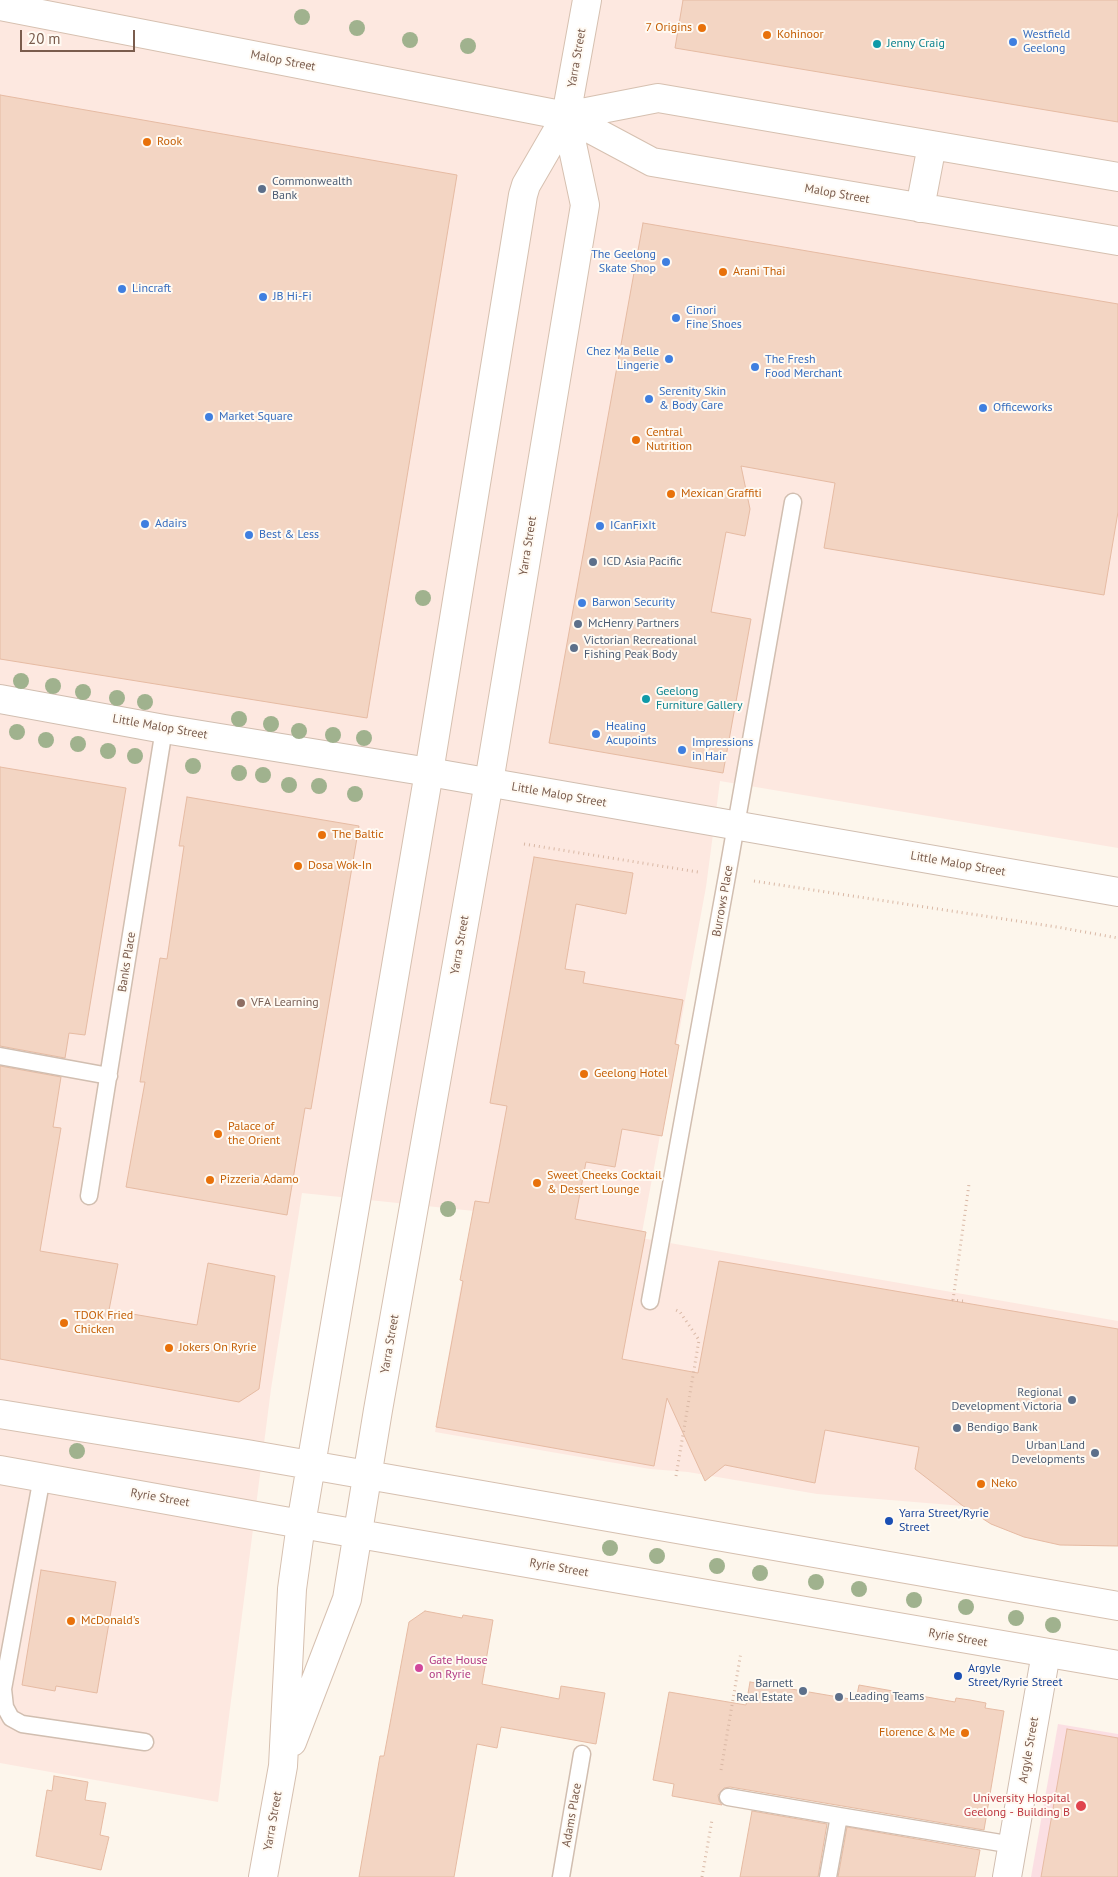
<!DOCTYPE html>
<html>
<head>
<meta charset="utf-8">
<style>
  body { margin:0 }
  #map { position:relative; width:1118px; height:1877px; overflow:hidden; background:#fdf6ec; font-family:"PT Sans",sans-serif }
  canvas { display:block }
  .scale { position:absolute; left:20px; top:30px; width:115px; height:22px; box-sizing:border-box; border:2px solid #7a5c4d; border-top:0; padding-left:6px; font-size:15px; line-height:18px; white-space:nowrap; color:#7a5c4d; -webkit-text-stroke:4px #fffaf3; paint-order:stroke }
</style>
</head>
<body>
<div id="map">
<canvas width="1118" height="1877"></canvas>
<div class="scale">20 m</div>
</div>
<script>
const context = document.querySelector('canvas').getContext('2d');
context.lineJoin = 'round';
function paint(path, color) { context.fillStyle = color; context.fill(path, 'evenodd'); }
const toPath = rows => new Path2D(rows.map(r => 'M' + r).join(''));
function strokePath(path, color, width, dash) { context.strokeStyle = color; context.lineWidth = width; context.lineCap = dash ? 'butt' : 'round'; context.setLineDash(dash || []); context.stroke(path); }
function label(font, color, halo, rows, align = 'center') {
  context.font = font + ' "PT Sans",sans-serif'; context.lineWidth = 4; context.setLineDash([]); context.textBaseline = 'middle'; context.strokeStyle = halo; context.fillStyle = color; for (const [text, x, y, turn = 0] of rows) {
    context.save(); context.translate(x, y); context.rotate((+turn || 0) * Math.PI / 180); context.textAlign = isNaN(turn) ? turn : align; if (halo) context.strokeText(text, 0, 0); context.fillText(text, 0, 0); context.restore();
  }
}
paint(toPath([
  [0,0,1118,0,1118,848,720,781,706,887,641,1238,1118,1321,1118,1546,1060,1545,1024,1537,991,1524,963,1506,817,1494,688,1472,650,1469,435,1432,474,1211,302,1193,271,1389,218,1802,0,1763]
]), '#fde8e0');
paint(toPath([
  [1058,1724,1118,1734,1118,1877,1031,1877]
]), '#fbdfe3');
const building = toPath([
  [683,0,1118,0,1118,122,675,48,683,0],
  [0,95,457,175,367,718,0,659,0,95],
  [643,223,1118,304,1118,512,1104,595,824,548,835,483,741,466,750,509,745,536,726,532,711,612,751,619,723,773,549,743,643,223],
  [0,767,126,788,85,1035,69,1033,65,1058,0,1046,0,767],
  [187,797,359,826,311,1109,305,1108,287,1215,126,1187,145,1082,140,1082,160,958,167,959,184,846,179,846,187,797],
  [534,857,633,873,626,914,576,904,565,969,585,972,583,983,683,1000,675,1044,679,1045,662,1136,622,1129,615,1167,586,1162,575,1219,646,1232,622,1359,698,1373,719,1261,1118,1329,1118,1546,1060,1545,1024,1537,991,1524,963,1506,915,1469,919,1447,825,1430,815,1483,725,1465,705,1481,667,1398,654,1466,436,1427,463,1281,460,1280,475,1201,489,1203,507,1106,490,1103,534,857],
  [0,1066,61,1077,53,1127,61,1128,40,1251,118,1264,109,1310,197,1325,208,1263,275,1276,259,1389,239,1402,0,1359,0,1066],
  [41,1570,116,1582,97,1693,56,1686,55,1691,22,1685,41,1570],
  [425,1611,462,1618,463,1615,493,1620,482,1684,559,1699,561,1686,605,1693,596,1744,501,1727,497,1748,477,1744,454,1877,359,1877,380,1756,384,1756,409,1622,425,1611],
  [750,1682,856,1700,859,1685,955,1702,956,1698,970,1700,986,1703,985,1708,1004,1711,984,1830,730,1787,724,1788,718,1795,719,1801,722,1805,672,1796,674,1784,653,1780,669,1692,746,1705,750,1682],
  [1067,1729,1118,1738,1118,1877,1041,1877,1067,1729],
  [54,1776,88,1782,85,1800,106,1803,100,1835,109,1837,101,1870,36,1856,47,1790,52,1791,54,1776],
  [752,1811,827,1824,818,1877,740,1877,752,1811],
  [847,1827,980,1850,975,1877,838,1877,847,1827]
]);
paint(building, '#f3d5c3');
strokePath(building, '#e6bba3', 1);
const lane = toPath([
  [0,1056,109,1076],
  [89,1196,164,729],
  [650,1301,727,876,793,502],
  [42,1477,3,1689,5,1707,11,1718,22,1724,145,1742],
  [728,1797,839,1816],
  [561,1877,582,1754],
  [828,1877,839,1816,1013,1845]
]);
const street = toPath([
  [0,699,164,729,429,772,1118,892],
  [1007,1877,1046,1653]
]);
const secondary = toPath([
  [0,6,566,116,652,162,1118,241],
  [566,116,658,98,1118,177],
  [920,208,932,145],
  [0,1414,247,1454,1118,1606],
  [0,1470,301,1524,1118,1665],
  [292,1742,347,1599,378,1410,489,782,585,205,566,116],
  [263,1877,283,1766,292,1589,301,1524,429,772,523,195,526,185,566,116,587,0]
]);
strokePath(lane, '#d1beb0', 19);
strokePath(street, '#d1beb0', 30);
strokePath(secondary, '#d6c0b0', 30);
strokePath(toPath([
  [524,844,698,872],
  [754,881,1057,927,1118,938],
  [963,1301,953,1300,969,1184],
  [676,1476,699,1340,680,1312,676,1310],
  [721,1770,741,1652],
  [702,1877,712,1820]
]), '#d9b8a5', 3, [1, 4]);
strokePath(lane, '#fff', 16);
strokePath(street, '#fff', 28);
strokePath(secondary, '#fff', 28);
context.fillStyle = '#a0b28e';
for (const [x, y] of [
  [302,17],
  [357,28],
  [410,40],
  [468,46],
  [423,598],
  [21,681],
  [53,686],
  [83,692],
  [117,698],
  [145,702],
  [239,719],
  [271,724],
  [299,731],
  [17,732],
  [333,735],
  [364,738],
  [46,740],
  [78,744],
  [108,751],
  [135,756],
  [193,766],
  [239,773],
  [263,775],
  [289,785],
  [319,786],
  [355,794],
  [448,1209],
  [77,1451],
  [610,1548],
  [657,1556],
  [717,1566],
  [760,1573],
  [816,1582],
  [859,1589],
  [914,1600],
  [966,1607],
  [1016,1618],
  [1053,1625]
]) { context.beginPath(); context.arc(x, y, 8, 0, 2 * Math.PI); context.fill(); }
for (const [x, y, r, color] of [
  [702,28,5,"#e8710a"],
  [767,35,5,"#e8710a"],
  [1013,42,5,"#3f7fe0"],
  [877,44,5,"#0f9aa8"],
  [147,142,5,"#e8710a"],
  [262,189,5,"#5c6f8a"],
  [666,262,5,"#3f7fe0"],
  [723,272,5,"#e8710a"],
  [122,289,5,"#3f7fe0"],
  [263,297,5,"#3f7fe0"],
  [676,318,5,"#3f7fe0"],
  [669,359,5,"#3f7fe0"],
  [755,367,5,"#3f7fe0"],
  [649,399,5,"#3f7fe0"],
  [983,408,5,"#3f7fe0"],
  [209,417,5,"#3f7fe0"],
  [636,440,5,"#e8710a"],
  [671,494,5,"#e8710a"],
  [145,524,5,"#3f7fe0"],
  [600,526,5,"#3f7fe0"],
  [249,535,5,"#3f7fe0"],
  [593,562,5,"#5c6f8a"],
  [582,603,5,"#3f7fe0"],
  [578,624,5,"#5c6f8a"],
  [574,648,5,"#5c6f8a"],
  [646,699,5,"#0f9aa8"],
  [596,734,5,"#3f7fe0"],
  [682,750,5,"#3f7fe0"],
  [322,835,5,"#e8710a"],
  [298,866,5,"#e8710a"],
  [241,1003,5,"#8d6e63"],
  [584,1074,5,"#e8710a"],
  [218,1134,5,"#e8710a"],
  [210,1180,5,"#e8710a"],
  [537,1183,5,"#e8710a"],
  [64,1323,5,"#e8710a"],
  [169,1348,5,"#e8710a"],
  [1072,1400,5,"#5c6f8a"],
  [957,1428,5,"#5c6f8a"],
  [1095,1453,5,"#5c6f8a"],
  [981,1484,5,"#e8710a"],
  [889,1521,5,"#1a4fb4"],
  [71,1621,5,"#e8710a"],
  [419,1668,5,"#d1479c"],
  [958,1676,5,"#1a4fb4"],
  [803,1691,5,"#5c6f8a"],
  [839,1697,5,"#5c6f8a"],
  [965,1733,5,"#e8710a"],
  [1081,1806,6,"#e0444e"]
]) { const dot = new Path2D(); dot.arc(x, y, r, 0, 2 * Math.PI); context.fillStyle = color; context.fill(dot); strokePath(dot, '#fffaf3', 2); }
label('12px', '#c56008', '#fffaf3', [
  ["7 Origins",692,28,"right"],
  ["Kohinoor",777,35],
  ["Rook",157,142],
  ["Arani Thai",733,272],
  ["Central",646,433],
  ["Nutrition",646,447],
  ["Mexican Graffiti",681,494],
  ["The Baltic",332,835],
  ["Dosa Wok-In",308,866],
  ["Geelong Hotel",594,1074],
  ["Palace of",228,1127],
  ["the Orient",228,1141],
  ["Sweet Cheeks Cocktail",547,1176],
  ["& Dessert Lounge",547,1190],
  ["Pizzeria Adamo",220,1180],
  ["TDOK Fried",74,1316],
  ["Chicken",74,1330],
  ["Jokers On Ryrie",179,1348],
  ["Neko",991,1484],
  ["McDonald's",81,1621],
  ["Florence & Me",955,1733,"right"]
], 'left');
label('12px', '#366cbe', '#fffaf3', [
  ["Westfield",1023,35],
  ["Geelong",1023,49],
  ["The Geelong",656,255,"right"],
  ["Skate Shop",656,269,"right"],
  ["Lincraft",132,289],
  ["JB Hi-Fi",273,297],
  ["Cinori",686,311],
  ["Fine Shoes",686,325],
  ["Chez Ma Belle",659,352,"right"],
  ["Lingerie",659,366,"right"],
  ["The Fresh",765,360],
  ["Food Merchant",765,374],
  ["Serenity Skin",659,392],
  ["& Body Care",659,406],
  ["Officeworks",993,408],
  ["Market Square",219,417],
  ["Adairs",155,524],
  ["ICanFixIt",610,526],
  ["Best & Less",259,535],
  ["Barwon Security",592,603],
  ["Healing",606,727],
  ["Acupoints",606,741],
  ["Impressions",692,743],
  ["in Hair",692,757]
], 'left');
label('12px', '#0d838f', '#fffaf3', [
  ["Jenny Craig",887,44],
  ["Geelong",656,692],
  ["Furniture Gallery",656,706]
], 'left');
label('12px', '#7a5c4d', '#fffaf3', [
  ["Yarra Street",577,58,-80],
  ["Malop Street",283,61,11],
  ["Malop Street",837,194,10],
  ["Yarra Street",528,546,-81],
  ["Little Malop Street",160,727,10],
  ["Little Malop Street",559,795,10],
  ["Little Malop Street",958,864,10],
  ["Burrows Place",723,901,-80],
  ["Yarra Street",460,945,-80],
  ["Banks Place",127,962,-81],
  ["Yarra Street",390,1344,-80],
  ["Ryrie Street",160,1498,10],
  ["Ryrie Street",559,1568,10],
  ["Ryrie Street",958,1638,10],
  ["Argyle Street",1029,1750,-80],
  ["Adams Place",572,1815,-80],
  ["Yarra Street",273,1821,-80]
]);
label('12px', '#4e5e75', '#fffaf3', [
  ["Commonwealth",272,182],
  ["Bank",272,196],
  ["ICD Asia Pacific",603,562],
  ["McHenry Partners",588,624],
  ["Victorian Recreational",584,641],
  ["Fishing Peak Body",584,655],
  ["Regional",1062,1393,"right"],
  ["Development Victoria",1062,1407,"right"],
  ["Bendigo Bank",967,1428],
  ["Urban Land",1085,1446,"right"],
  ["Developments",1085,1460,"right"],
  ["Barnett",793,1684,"right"],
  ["Real Estate",793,1698,"right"],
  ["Leading Teams",849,1697]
], 'left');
label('12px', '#785e54', '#fffaf3', [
  ["VFA Learning",251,1003]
], 'left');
label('12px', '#164399', '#fffaf3', [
  ["Yarra Street/Ryrie",899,1514],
  ["Street",899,1528],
  ["Argyle",968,1669],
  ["Street/Ryrie Street",968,1683]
], 'left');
label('12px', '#b23c85', '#fffaf3', [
  ["Gate House",429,1661],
  ["on Ryrie",429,1675]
], 'left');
label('12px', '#be3a42', '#fffaf3', [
  ["University Hospital",1070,1799],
  ["Geelong - Building B",1070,1813]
], 'right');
</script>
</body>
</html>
